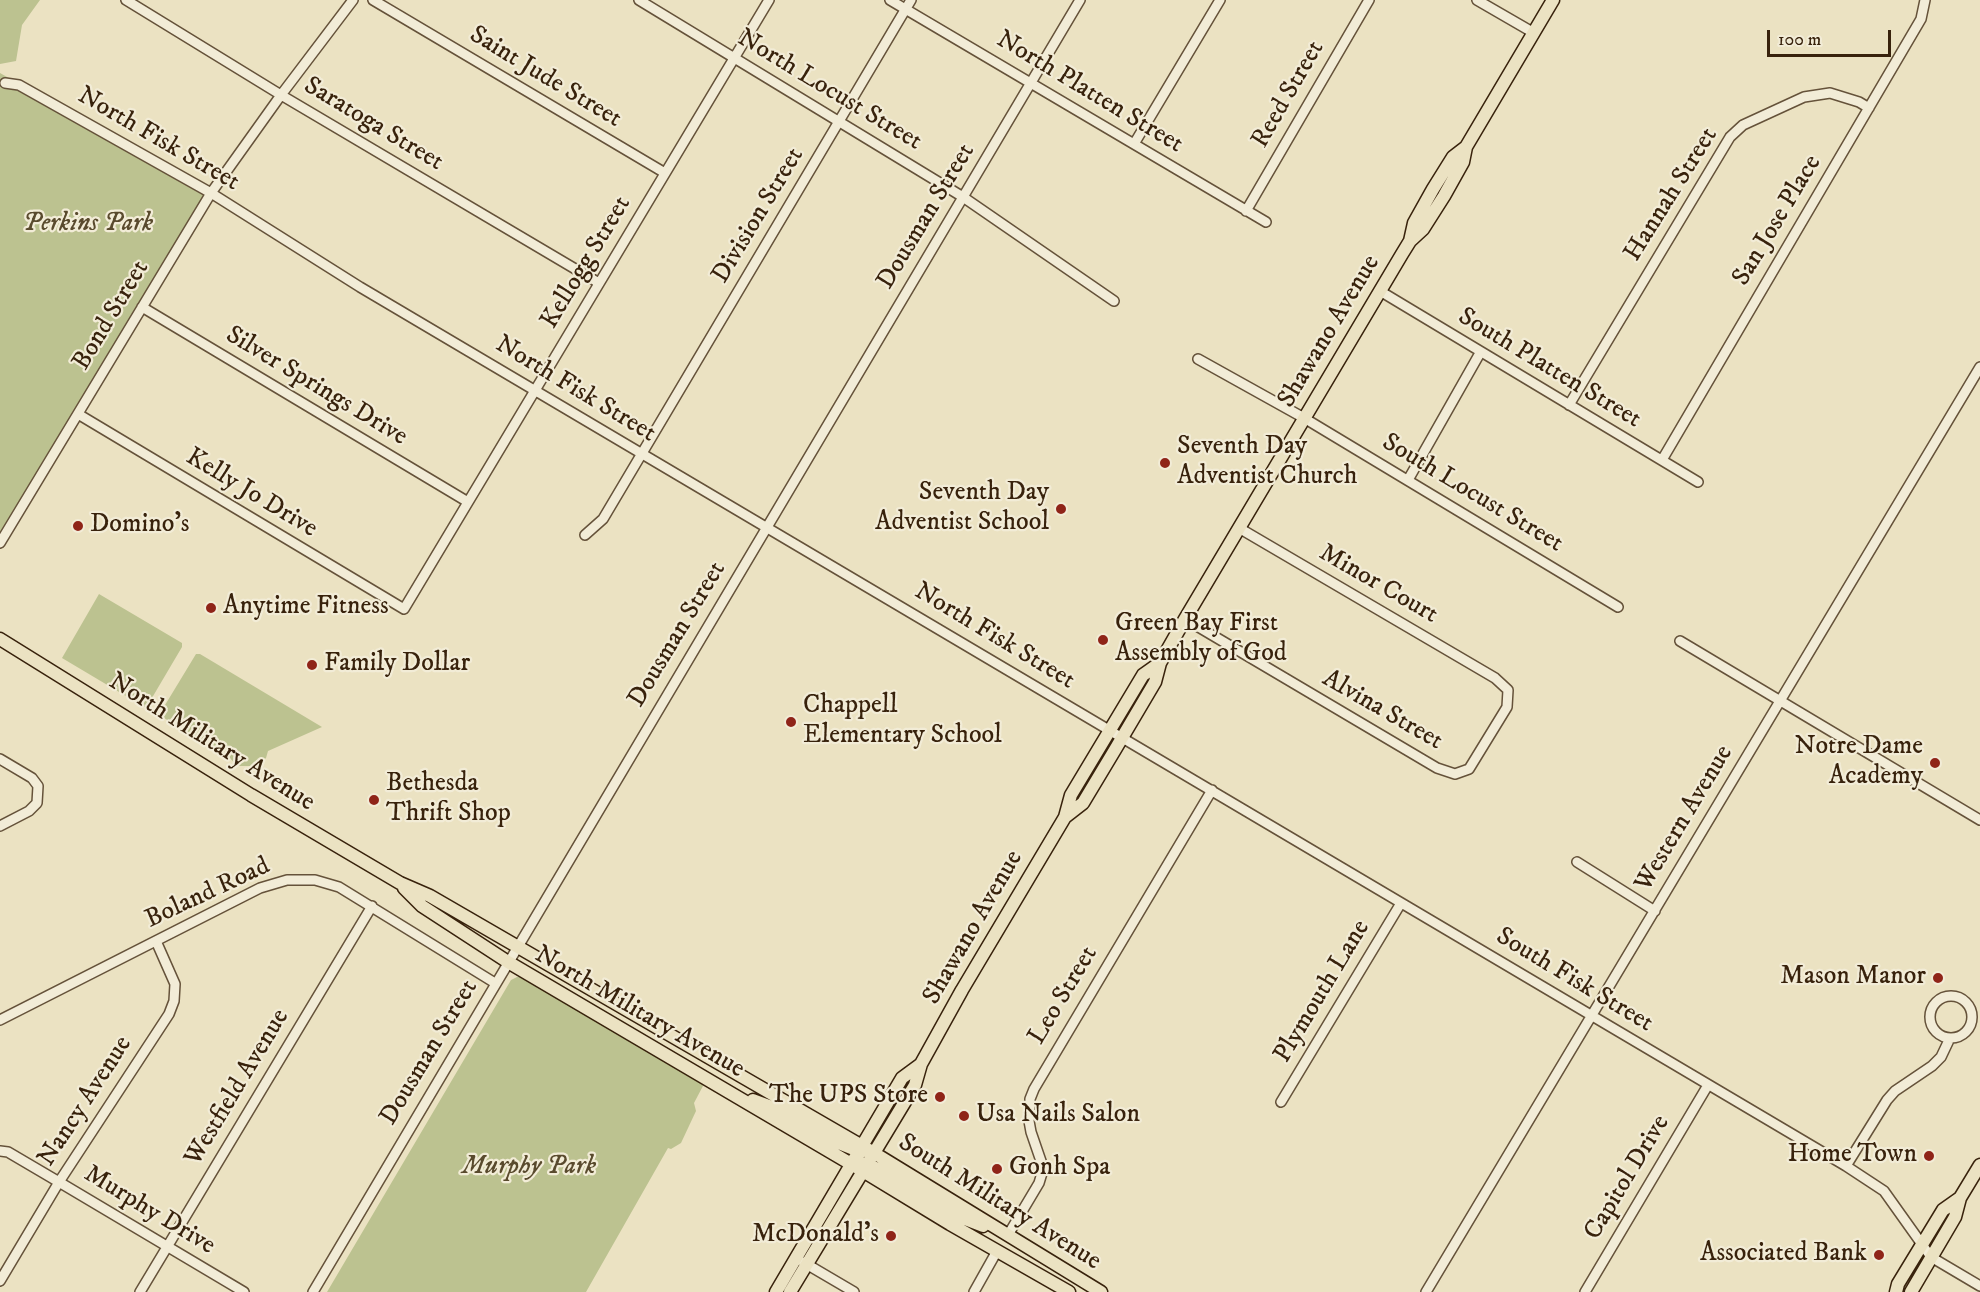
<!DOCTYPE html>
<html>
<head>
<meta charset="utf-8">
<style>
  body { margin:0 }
  #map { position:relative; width:1980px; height:1292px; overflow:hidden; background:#ebe2c2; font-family:"IM FELL DW Pica",serif }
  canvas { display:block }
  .scale { position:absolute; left:1767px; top:30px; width:124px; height:27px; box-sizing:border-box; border:3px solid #38220c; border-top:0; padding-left:8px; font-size:18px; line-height:21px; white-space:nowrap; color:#38220c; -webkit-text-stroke:4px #f2ecd7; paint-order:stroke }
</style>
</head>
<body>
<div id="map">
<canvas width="1980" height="1292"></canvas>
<div class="scale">100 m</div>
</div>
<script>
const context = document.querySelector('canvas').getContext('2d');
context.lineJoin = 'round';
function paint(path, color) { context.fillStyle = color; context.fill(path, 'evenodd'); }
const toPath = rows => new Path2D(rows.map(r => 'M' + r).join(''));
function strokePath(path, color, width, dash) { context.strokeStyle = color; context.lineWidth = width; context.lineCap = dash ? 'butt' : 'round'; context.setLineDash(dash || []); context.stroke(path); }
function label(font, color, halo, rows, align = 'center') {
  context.font = font + ' "IM FELL DW Pica",serif'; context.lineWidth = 4.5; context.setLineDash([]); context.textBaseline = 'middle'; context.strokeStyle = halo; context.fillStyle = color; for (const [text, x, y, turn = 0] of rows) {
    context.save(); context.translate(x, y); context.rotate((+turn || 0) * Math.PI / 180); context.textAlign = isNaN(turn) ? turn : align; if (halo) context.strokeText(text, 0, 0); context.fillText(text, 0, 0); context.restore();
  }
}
paint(toPath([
  [0,0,40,0,22,25,16,61,0,64],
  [0,73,211,193,0,543],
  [99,594,182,643,182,647,146,708,62,658],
  [196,654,200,654,322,727,268,751,266,758,259,764,253,766,237,766,229,757,159,715],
  [517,977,522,977,704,1084,694,1103,696,1111,681,1143,671,1149,668,1148,586,1292,327,1292,511,980]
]), '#bcc290');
const minor = toPath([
  [126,0,281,95,599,283],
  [373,0,665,173],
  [639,0,963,197,1114,301],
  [890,0,1266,222],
  [1477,0,1534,33],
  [5,83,19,85,211,193,360,287,1846,1166,1884,1191,1931,1257,1980,1286],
  [1134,144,1220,0],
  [1246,211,1369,0],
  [1380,291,1698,482],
  [142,307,468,502],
  [1198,359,1304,418,1618,607],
  [1569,405,1730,137,1743,125,1804,97,1830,93,1859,102,1869,108],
  [78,414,404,609,769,0],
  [1662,460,1921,19,1925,0],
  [1408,480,1480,353],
  [585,535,603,519,911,0],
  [0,543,211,193,281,95,353,0],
  [1185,619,1437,768,1455,774,1469,769,1507,707,1508,690,1495,678,1239,528],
  [1680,641,1980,820],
  [0,759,32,778,38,786,37,803,29,811,0,826],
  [1577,862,1655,911],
  '1930 1017a21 21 0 1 1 42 0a21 21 0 1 1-42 0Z',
  [0,1020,260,888,287,880,315,880,339,887,495,983],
  [1281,1102,1401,903],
  [0,1151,8,1152,59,1182,244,1292],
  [1846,1166,1887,1100,1895,1091,1932,1066,1941,1057,1950,1038],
  [1008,1235,1039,1183,1042,1173,1042,1164,1031,1132,1029,1121,1030,1099,1034,1089,1212,790],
  [803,1262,854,1292],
  [0,1281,59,1182,169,1014,174,1001,175,984,156,941],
  [140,1292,372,906],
  [313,1292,1080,0],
  [974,1292,997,1251],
  [1426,1292,1980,367],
  [1585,1292,1708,1085]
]);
const major = toPath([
  [1410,241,1414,223,1433,189,1453,157,1466,147],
  [0,639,251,795,400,883,430,896,874,1153,1101,1292],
  [1065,817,1083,803,1116,748,1155,682,1160,663,1185,619,1402,254,1410,241,1423,229,1444,196,1463,162,1466,147,1553,0],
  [404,888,422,906,508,962,863,1171,950,1224,1069,1292],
  [753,1100,788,1113,841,1144,861,1152],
  [861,1163,881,1170,952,1214,983,1226],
  [776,1292,902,1078,921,1064],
  [790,1292,915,1085,921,1064,962,990,1065,817,1071,795,1143,675,1160,663],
  [1896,1292,1898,1284,1943,1210,1960,1198],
  [1911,1292,1955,1217,1960,1198,1980,1165]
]);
strokePath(minor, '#65523a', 12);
strokePath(major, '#38220c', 15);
strokePath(minor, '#f2ecd7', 9);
strokePath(major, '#ebe2c2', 12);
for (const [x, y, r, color] of [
  [1165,463,6,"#8f2418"],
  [1061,509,6,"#8f2418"],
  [78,526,6,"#8f2418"],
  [211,608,6,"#8f2418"],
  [1103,640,6,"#8f2418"],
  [312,665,6,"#8f2418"],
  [791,722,6,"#8f2418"],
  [1935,763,6,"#8f2418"],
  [374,800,6,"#8f2418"],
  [1938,978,6,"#8f2418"],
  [940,1097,6,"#8f2418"],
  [964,1116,6,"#8f2418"],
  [1929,1156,6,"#8f2418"],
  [997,1169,6,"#8f2418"],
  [891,1236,6,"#8f2418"],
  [1879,1255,6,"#8f2418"]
]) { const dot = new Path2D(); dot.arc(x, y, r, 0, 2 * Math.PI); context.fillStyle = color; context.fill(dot); strokePath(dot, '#f2ecd7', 2); }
label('26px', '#38220c', '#f2ecd7', [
  ["Saint Jude Street",545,78,31],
  ["North Locust Street",829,91,31],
  ["North Platten Street",1089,93,31],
  ["Reed Street",1289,95,-60],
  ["Saratoga Street",373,125,31],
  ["North Fisk Street",158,140,30],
  ["Hannah Street",1672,195,-58],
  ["Division Street",759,216,-59],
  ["Dousman Street",927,217,-59],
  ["San Jose Place",1778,221,-59],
  ["Kellogg Street",587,263,-59],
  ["Bond Street",112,316,-59],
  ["Shawano Avenue",1330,332,-59],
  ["South Platten Street",1549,369,31],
  ["Silver Springs Drive",316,387,31],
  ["North Fisk Street",575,390,31],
  ["Kelly Jo Drive",251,494,31],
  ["South Locust Street",1472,494,31],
  ["Minor Court",1378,585,30],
  ["Dousman Street",678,635,-59],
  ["North Fisk Street",994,637,31],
  ["Alvina Street",1382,711,30],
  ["North Military Avenue",211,743,32],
  ["Western Avenue",1685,819,-59],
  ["Boland Road",208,894,-25],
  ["Shawano Avenue",974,928,-60],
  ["South Fisk Street",1574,981,31],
  ["Plymouth Lane",1323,992,-59],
  ["Leo Street",1064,996,-59],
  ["North Military Avenue",639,1013,30],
  ["Dousman Street",430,1053,-59],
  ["Westfield Avenue",238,1088,-59],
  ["Nancy Avenue",86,1102,-57],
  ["Capitol Drive",1628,1178,-59],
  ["South Military Avenue",999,1203,32],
  ["Murphy Drive",149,1211,31]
]);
label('italic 26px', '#594a2d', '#f2ecd7', [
  ["Perkins Park",88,225],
  ["Murphy Park",529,1168]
]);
label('26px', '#38220c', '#f2ecd7', [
  ["Seventh Day",1177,448],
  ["Adventist Church",1177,478],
  ["Seventh Day",1049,494,"right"],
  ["Adventist School",1049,524,"right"],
  ["Domino's",90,526],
  ["Anytime Fitness",223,608],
  ["Green Bay First",1115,625],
  ["Assembly of God",1115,655],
  ["Family Dollar",324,665],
  ["Chappell",803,707],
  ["Elementary School",803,737],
  ["Notre Dame",1923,748,"right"],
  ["Academy",1923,778,"right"],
  ["Bethesda",386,785],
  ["Thrift Shop",386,815],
  ["Mason Manor",1926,978,"right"],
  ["The UPS Store",928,1097,"right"],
  ["Usa Nails Salon",976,1116],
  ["Home Town",1917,1156,"right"],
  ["Gonh Spa",1009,1169],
  ["McDonald's",879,1236,"right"],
  ["Associated Bank",1867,1255,"right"]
], 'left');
</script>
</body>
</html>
